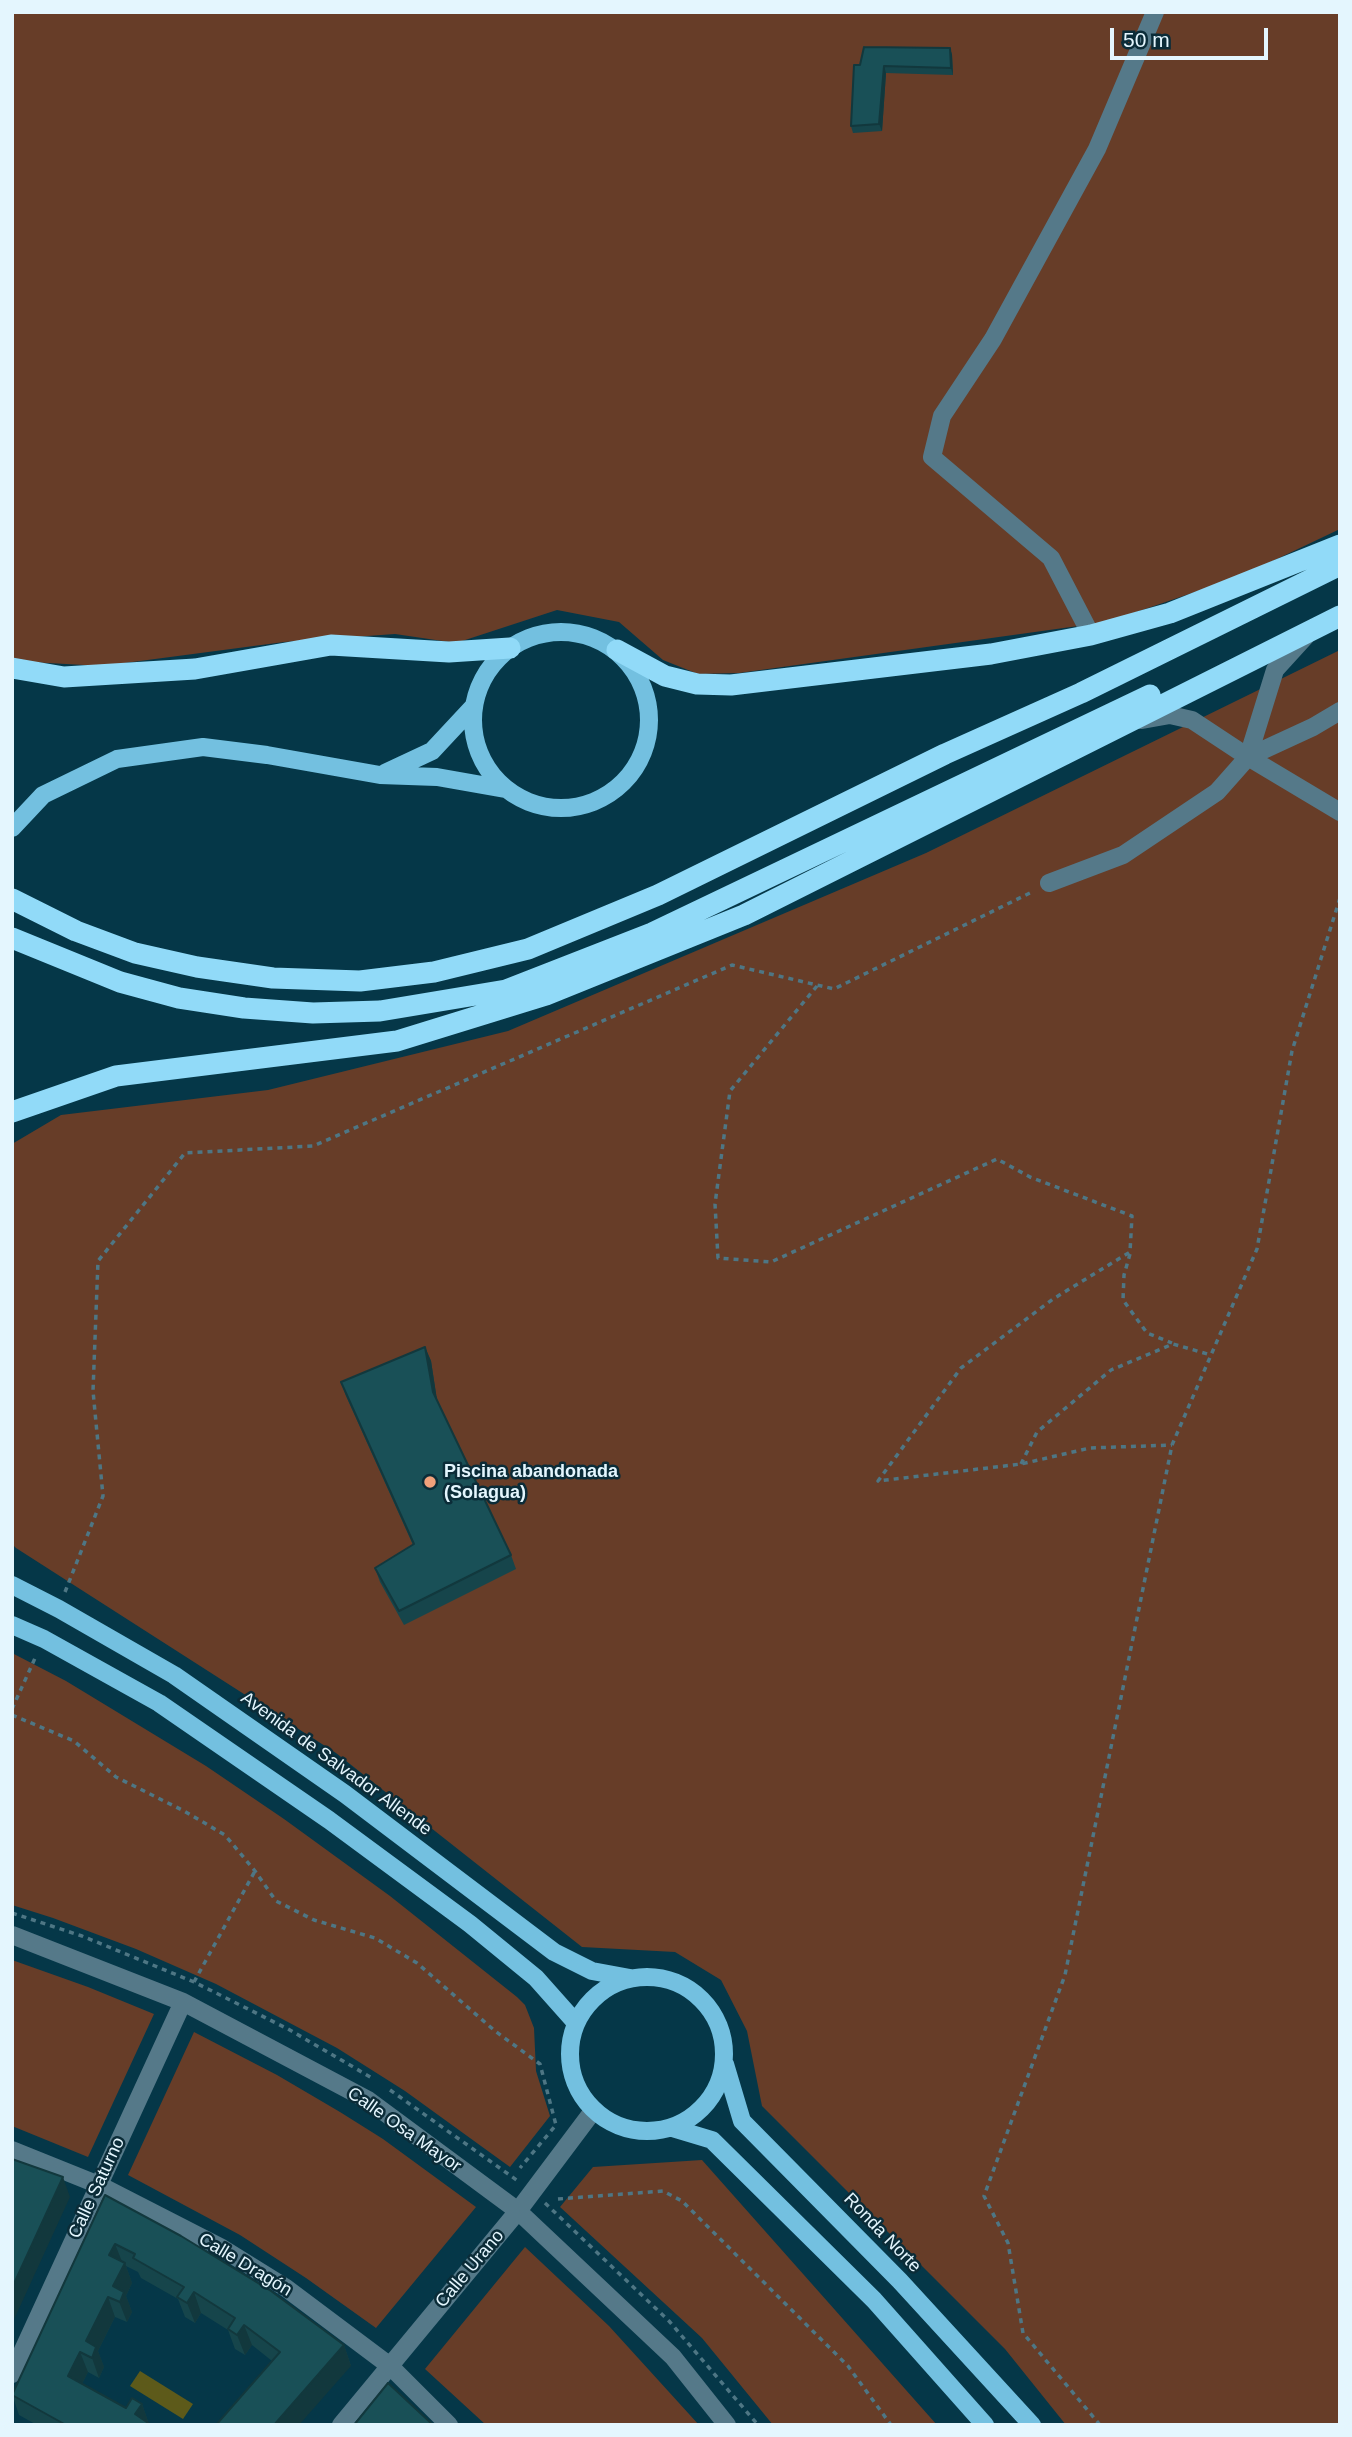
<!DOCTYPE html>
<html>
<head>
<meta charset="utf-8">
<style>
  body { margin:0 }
  #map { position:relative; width:1352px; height:2437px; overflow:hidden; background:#053748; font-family:Helvetica,sans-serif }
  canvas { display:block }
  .frame { position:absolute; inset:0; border:14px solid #e4f6fe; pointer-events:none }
  .scale { position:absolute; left:1110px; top:28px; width:158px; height:32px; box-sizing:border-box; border:4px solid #e4f6fe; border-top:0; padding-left:9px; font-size:21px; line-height:24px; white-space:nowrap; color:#e4f6fe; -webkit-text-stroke:5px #0b2c38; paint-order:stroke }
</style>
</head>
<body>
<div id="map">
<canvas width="1352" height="2437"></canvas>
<div class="frame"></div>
<div class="scale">50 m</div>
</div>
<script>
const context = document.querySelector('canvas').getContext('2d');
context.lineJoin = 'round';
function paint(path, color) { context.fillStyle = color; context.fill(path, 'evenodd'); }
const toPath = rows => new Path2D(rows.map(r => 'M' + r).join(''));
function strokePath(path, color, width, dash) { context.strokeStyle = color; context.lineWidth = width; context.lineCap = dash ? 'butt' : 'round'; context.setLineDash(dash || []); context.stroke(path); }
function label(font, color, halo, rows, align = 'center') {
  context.font = font + ' Helvetica,sans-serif'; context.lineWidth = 5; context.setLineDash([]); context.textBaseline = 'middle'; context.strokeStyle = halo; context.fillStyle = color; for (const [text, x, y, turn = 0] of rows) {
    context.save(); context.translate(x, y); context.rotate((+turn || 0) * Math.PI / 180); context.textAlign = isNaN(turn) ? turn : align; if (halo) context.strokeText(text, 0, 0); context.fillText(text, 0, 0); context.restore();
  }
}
paint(toPath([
  [12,12,1340,12,1340,529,1239,577,1107,622,739,673,698,674,663,660,619,622,557,610,456,643,395,634,284,642,102,666,12,661],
  [1340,650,1340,2425,1066,2425,1005,2349,762,2106,747,2031,721,1980,675,1952,582,1947,336,1753,16,1548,12,1544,12,1144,61,1115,268,1090,508,1031,926,853],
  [12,1653,66,1681,206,1766,284,1819,390,1896,517,1997,525,2005,534,2028,536,2071,550,2116,510,2167,405,2091,337,2048,216,1984,136,1949,53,1918,12,1905],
  [12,1960,88,1987,154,2014,88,2157,12,2126],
  [194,2032,277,2075,340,2112,383,2139,476,2207,376,2328,306,2278,240,2235,128,2175],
  [702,2160,937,2425,773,2425,702,2338,560,2207,593,2167],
  [525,2247,609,2326,699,2425,486,2425,425,2369]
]), '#673d28');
paint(toPath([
  [140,2371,193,2404,183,2419,130,2386]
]), '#5d5a1a');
strokePath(toPath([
  [817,986,730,1091,715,1204,718,1258,771,1262,997,1159,1030,1177,1132,1216,1130,1252,1053,1299,961,1368,878,1481,1021,1464,1090,1448,1172,1445],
  [1130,1254,1124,1275,1123,1300,1147,1333,1172,1343],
  [1021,1464,1037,1432,1111,1370,1173,1344,1211,1355],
  [65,1592,103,1496,93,1391,98,1261,185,1153,313,1146,732,965,834,989,1034,891],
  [12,1709,36,1656],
  [12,1715,74,1741,116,1777,184,1811,225,1835,255,1871,276,1901,314,1920,375,1938,417,1963,495,2031,540,2064,556,2125,520,2168],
  [12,1913,82,1936,194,1982,288,2029,372,2078],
  [194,1982,255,1871],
  [390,2090,518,2181],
  [558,2199,663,2191,682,2201,848,2366,891,2425],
  [545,2203,669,2321,758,2425],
  [1100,2425,1023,2333,1008,2243,984,2196,1065,1975,1172,1445,1257,1249,1292,1051,1340,898]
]), '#4e7684', 3.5, [5, 5]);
strokePath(toPath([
  [1091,635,1051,558,932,457,942,416,993,339,1097,149,1155,12],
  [1142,720,1170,715,1192,720,1248,757,1275,670,1306,636],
  [1248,757,1340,812],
  [1049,883,1123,855,1217,792,1248,757,1313,727,1340,711],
  [12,1935,183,2002,368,2100,518,2211,673,2357,727,2425],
  [12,2150,99,2185,220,2247,286,2288,390,2366,449,2425],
  [12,2374,183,2002],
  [341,2425,518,2211,593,2111]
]), '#557989', 18);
strokePath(toPath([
  '473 720a88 88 0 1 1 176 0a88 88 0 1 1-176 0Z',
  [385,773,432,751,473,707],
  [12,828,43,795,117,759,203,747,267,755,380,775,437,777,505,789],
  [12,1585,59,1609,174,1675,345,1794,554,1952,592,1971,630,1978],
  [12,1625,44,1639,159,1703,329,1820,470,1924,536,1978,576,2023],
  '570 2054a77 77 0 1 1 154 0a77 77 0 1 1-154 0Z',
  [725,2064,742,2121,900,2281,1032,2425],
  [672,2128,712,2140,874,2300,985,2425]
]), '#73c0e0', 18);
strokePath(toPath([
  [617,650,665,676,697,684,731,685,991,654,1091,635,1170,613,1340,545],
  [12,668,64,677,195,669,331,645,449,652,510,648],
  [12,899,76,931,135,953,197,967,273,978,360,981,434,972,528,949,658,895,945,754,1081,693,1340,565],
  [12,938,120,982,179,998,244,1008,313,1013,380,1011,506,990,652,933,1150,695],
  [12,1112,116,1076,397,1041,546,995,744,915,1340,616]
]), '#91daf8', 21);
paint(toPath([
  [950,48,952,55,953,75,886,73,882,131,853,133,851,126,860,65],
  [425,1347,431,1361,437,1401,511,1555,516,1569,404,1625,380,1582,375,1568,413,1545,346,1396,341,1382],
  [105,2195,344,2345,351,2366,272,2361,252,2345,245,2355,235,2349,228,2330,201,2313,195,2323,185,2317,178,2299,141,2278,138,2272,126,2266,132,2283,126,2296,132,2312,127,2322,115,2317,98,2351,104,2367,99,2378,88,2372,82,2384,126,2408,142,2404,149,2424,151,2425,37,2425,19,2415,12,2394]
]), '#16454b');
paint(toPath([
  [950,48,952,55,953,75,951,68],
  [884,66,886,73,882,131,879,124],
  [425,1347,431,1361,438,1406,433,1392],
  [63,2177,70,2197,12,2324,12,2288],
  [115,2244,123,2264,109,2255],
  [125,2263,132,2283,126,2296,132,2312,127,2322,113,2286],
  [194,2292,201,2313,195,2323,187,2303],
  [108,2297,115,2317,98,2351,104,2367,99,2378,86,2341],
  [244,2325,252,2345,245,2355,237,2335],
  [344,2345,351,2366,299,2425,274,2425],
  [80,2352,88,2372,76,2396,68,2376],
  [142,2404,149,2424,135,2414]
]), '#12383d');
const building = toPath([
  [864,47,950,48,951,68,884,66,879,124,851,126,854,65,860,65,864,47],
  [425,1347,433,1392,511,1555,399,1611,375,1568,414,1544,341,1382,425,1347],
  [12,2159,63,2177,12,2288,12,2159],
  [105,2195,181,2236,271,2291,344,2345,274,2425,216,2425,280,2352,244,2325,237,2335,228,2329,235,2318,194,2292,187,2303,177,2297,184,2287,133,2258,135,2254,115,2244,109,2255,125,2263,113,2286,124,2292,120,2302,108,2297,86,2341,96,2347,92,2358,80,2352,68,2376,126,2408,132,2398,142,2404,135,2414,151,2425,66,2425,12,2395,105,2195],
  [388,2383,433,2425,354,2425,388,2383]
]);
paint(building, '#195057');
strokePath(building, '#12383d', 2);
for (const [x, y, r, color] of [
  [430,1482,7,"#f1a17b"]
]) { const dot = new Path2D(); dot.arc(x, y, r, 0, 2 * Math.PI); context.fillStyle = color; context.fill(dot); strokePath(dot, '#0b2c38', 2.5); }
label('bold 18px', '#e4f6fe', '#0b2c38', [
  ["Piscina abandonada",444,1472],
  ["(Solagua)",444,1493]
], 'left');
label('18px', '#e4f6fe', '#0b2c38', [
  ["Avenida de Salvador Allende",336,1764,36],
  ["Calle Osa Mayor",404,2130,35],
  ["Calle Saturno",97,2188,-65],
  ["Ronda Norte",882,2233,46],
  ["Calle Dragón",245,2265,31],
  ["Calle Urano",470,2269,-50]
]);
</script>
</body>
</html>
